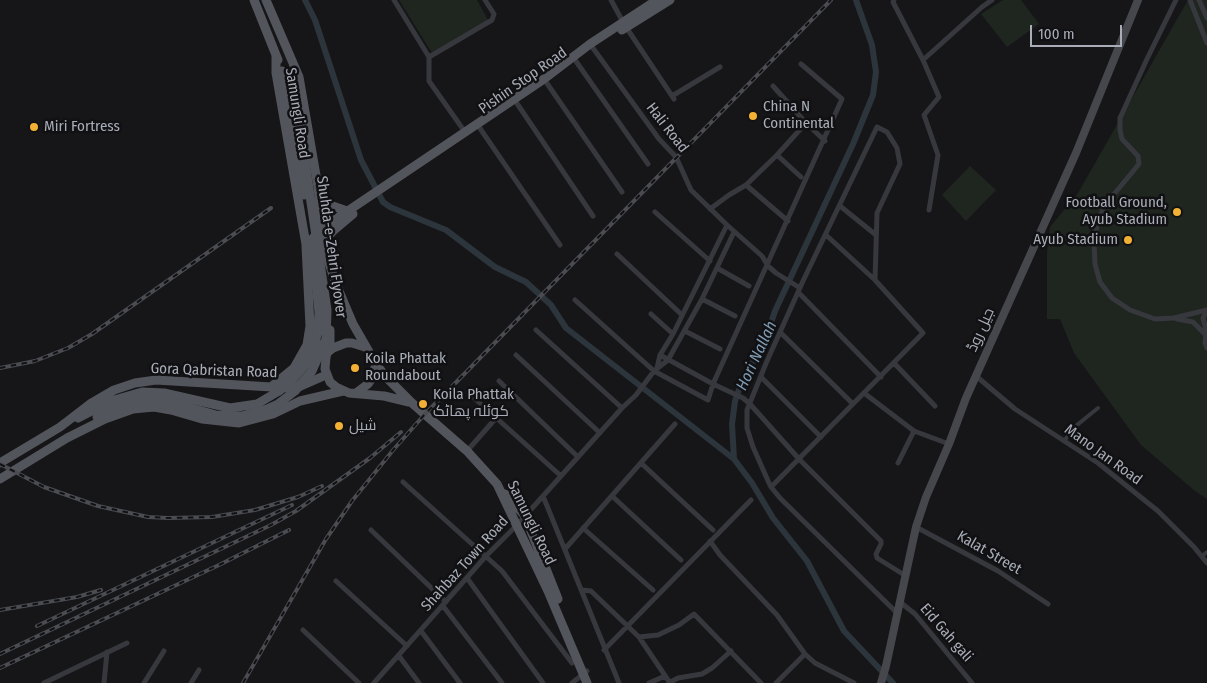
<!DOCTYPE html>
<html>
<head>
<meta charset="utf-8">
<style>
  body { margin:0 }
  #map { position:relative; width:1207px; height:683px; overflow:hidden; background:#161618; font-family:"Fira Sans Condensed",sans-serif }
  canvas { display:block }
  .scale { position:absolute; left:1030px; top:25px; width:92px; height:22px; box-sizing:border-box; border:2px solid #a8adb8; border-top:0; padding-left:6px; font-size:15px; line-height:18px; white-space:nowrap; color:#a8adb8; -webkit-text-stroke:4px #111113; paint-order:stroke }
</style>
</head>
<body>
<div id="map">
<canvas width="1207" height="683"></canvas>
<div class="scale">100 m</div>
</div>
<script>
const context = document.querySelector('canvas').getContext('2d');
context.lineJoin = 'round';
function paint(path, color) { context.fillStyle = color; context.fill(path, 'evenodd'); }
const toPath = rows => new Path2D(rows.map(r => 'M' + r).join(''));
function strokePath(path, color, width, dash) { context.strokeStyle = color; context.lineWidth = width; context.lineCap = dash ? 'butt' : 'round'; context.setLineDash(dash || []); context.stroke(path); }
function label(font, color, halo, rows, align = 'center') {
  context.font = font + ' "Fira Sans Condensed",Cairo,sans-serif'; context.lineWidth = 5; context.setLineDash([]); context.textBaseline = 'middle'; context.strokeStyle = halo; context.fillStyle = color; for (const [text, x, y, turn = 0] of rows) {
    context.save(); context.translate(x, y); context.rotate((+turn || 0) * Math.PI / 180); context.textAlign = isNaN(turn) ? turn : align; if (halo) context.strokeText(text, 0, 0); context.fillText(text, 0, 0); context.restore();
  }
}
paint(toPath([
  [399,0,477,0,488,20,432,53],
  [1003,0,1021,0,1039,24,1007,47,981,14],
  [1188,0,1207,0,1207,499,1195,491,1141,445,1074,353,1060,319,1047,319,1047,252,1050,227,1078,193],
  [970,166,996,190,966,221,942,195]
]), '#1e261f');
strokePath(toPath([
  [305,0,315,20,361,160,383,202,390,207,446,230,495,267,526,282,551,305,566,328,734,459],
  [856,0,872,45,876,72,873,95,853,144,775,311,766,338,741,384,735,401,732,424,734,459,752,483,773,518,807,561,844,631,893,683]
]), '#2c353c', 6);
strokePath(toPath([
  [1064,441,1077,425,1098,408],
  [1202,556,1207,552]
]), '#37383d', 4);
strokePath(toPath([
  [394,0,429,57,429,81,465,132],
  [611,0,623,22],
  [894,0,893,2,923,60],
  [1176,0,1147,59,1120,118,1120,130,1122,139,1138,156,1139,164,1105,205,1098,221,1094,242,1095,264,1100,282,1112,298,1130,310,1155,319,1174,318,1207,310],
  [1190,0,1207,43],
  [1199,0,1207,18],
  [626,27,674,99],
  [590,44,659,139,676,157,691,190,727,225,762,256,768,266,776,273,800,288],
  [429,57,492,20,494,14,485,0],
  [573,57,648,164],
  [544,79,622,192],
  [773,86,806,123,825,141],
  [672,96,720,67],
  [514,99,593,216],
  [477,124,560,245],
  [777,155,801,177],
  [746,185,788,221],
  [840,206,876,235],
  [710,209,729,195,746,185,777,155,806,123],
  [929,210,938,155,924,115,939,97,923,60,982,7,992,0],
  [655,212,710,261],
  [826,235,875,280],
  [617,254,682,315],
  [717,268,749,286],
  [798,292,881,377],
  [702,299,735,316],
  [575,300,654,371,708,400,713,384,842,99,801,64],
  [1207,311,1203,318,1207,333],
  [651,314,673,334],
  [1177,319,1193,322,1206,335],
  [536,330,622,408],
  [685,331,720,349],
  [780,332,853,404],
  [1206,334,1205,343,1207,348],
  [516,355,600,433],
  [660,355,713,384,743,398,750,404,799,459,881,541,881,544,876,554,877,558,906,576],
  [894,363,935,406],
  [657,368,660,355,673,334,727,225],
  [976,376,1015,409,1098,463,1158,511,1194,547,1207,563],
  [761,377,821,437],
  [499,381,578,457],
  [864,393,914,431,949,444],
  [473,397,561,476],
  [467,451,496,418],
  [641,463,713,530],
  [898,463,914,431],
  [403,482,502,571,572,663],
  [771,487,923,333,875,280,877,213,900,164,897,148,887,132,877,127,803,281,767,361,747,410,747,428,753,447,769,483,771,487,780,498,897,613],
  [543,496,619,683],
  [612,496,681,560],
  [916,527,998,571,1048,604],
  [583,528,653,590],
  [371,530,446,602],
  [710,541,720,555,777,615,805,654,815,663,854,683],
  [565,549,675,424],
  [467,578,543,683],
  [336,581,407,646],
  [582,590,591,591,639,637,670,683],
  [900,602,915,614,972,683],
  [443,606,502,683],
  [303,630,359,683],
  [421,631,460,683],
  [639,637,658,635,679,625,694,614,761,683],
  [604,650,751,500],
  [399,656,419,683],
  [44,683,127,643],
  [104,683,107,652],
  [144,683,164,651],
  [191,683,199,670],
  [374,683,486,556,517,525,622,408,636,395,654,371,668,360,702,299,734,232],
  [572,683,587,671],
  [649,683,665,676],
  [669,683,678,678,702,674,712,668,731,651],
  [776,683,805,654]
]), '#37383d', 5);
strokePath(toPath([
  [881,683,886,666,916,527,926,497,949,444,966,398,1076,153,1138,0]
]), '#45474d', 8);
strokePath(toPath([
  [254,0,278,60],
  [266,0,299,77,318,187,324,248,336,284,353,324,376,364,385,376,412,403,467,451,497,484,548,591,587,683],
  [622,30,670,0],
  [276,55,276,73,307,250],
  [318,191,330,205,347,211],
  [323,242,334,230,353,214],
  [330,330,330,342,326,357,325,369,330,382,336,387,349,393,384,396,409,402],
  [328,352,333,348,346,343,352,343,365,347],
  [271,387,294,368,307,345,310,326,306,246,321,229,544,79,590,44,657,0],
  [356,393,368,384,372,378,376,364],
  [78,418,111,401,142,392,164,393,230,408,257,404,279,391],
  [0,463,60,427,90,404,114,390,135,383,156,380,288,388,301,386,326,375],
  [0,479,67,438,105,419,133,409,154,407,171,410,202,419,239,423,273,414,300,401,343,391],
  [505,494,525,516,558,599]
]), '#53555c', 9);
const rail = toPath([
  [0,368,35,361,68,348,92,334,271,208],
  [0,464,44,487,98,506,148,517,168,518,212,517,255,510,298,497,322,486],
  [0,610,77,597,101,590],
  [37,626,292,505],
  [0,654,271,525,296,511,370,458,401,432],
  [0,668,219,565,289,530],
  [243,683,326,539,352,501,394,449,425,414,831,0]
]);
strokePath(rail, '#4a4c52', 4);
strokePath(rail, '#111113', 2, [5.5]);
strokePath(toPath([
  [282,71,304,195],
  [279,391,293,379,305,365,314,348,318,330,319,312,312,245],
  [97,417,126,403,152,399,177,404,216,415,242,416,267,409,278,404,295,391,312,371,326,339,327,310,293,81]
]), '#53555c', 9);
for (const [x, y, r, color] of [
  [753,116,5,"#f2b134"],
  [34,127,5,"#f2b134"],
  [1177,212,5,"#f2b134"],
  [1128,240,5,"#f2b134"],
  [355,368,5,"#f2b134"],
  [423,404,5,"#f2b134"],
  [339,426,5,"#f2b134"]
]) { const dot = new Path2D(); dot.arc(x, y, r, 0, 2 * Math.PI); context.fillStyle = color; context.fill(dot); strokePath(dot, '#111113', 2); }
label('15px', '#a8adb8', '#111113', [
  ["Pishin Stop Road",523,81,-35],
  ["Samungli Road",297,113,81],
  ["Hali Road",667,128,52],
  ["Shuhda-e-Zehri Flyover",331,247,82],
  ["جیل روڈ",981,330,-66],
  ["Gora Qabristan Road",214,371,2],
  ["Mano Jan Road",1103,455,36],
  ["Samungli Road",531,523,64],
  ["Kalat Street",989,553,30],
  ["Shahbaz Town Road",465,564,-48],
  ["Eid Gah gali",946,633,49]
]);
label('15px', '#a8adb8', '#111113', [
  ["China N",763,107],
  ["Continental",763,124],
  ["Miri Fortress",44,127],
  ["Football Ground,",1167,203,"right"],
  ["Ayub Stadium",1167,220,"right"],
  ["Ayub Stadium",1118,240,"right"],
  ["Koila Phattak",365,359],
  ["Roundabout",365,376],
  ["Koila Phattak",433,395],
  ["کوئلہ پھاٹک",433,412],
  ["شیل",349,426]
], 'left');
label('italic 16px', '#7f9bb3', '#111113', [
  ["Hori Nallah",757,356,-65]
]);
</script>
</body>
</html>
